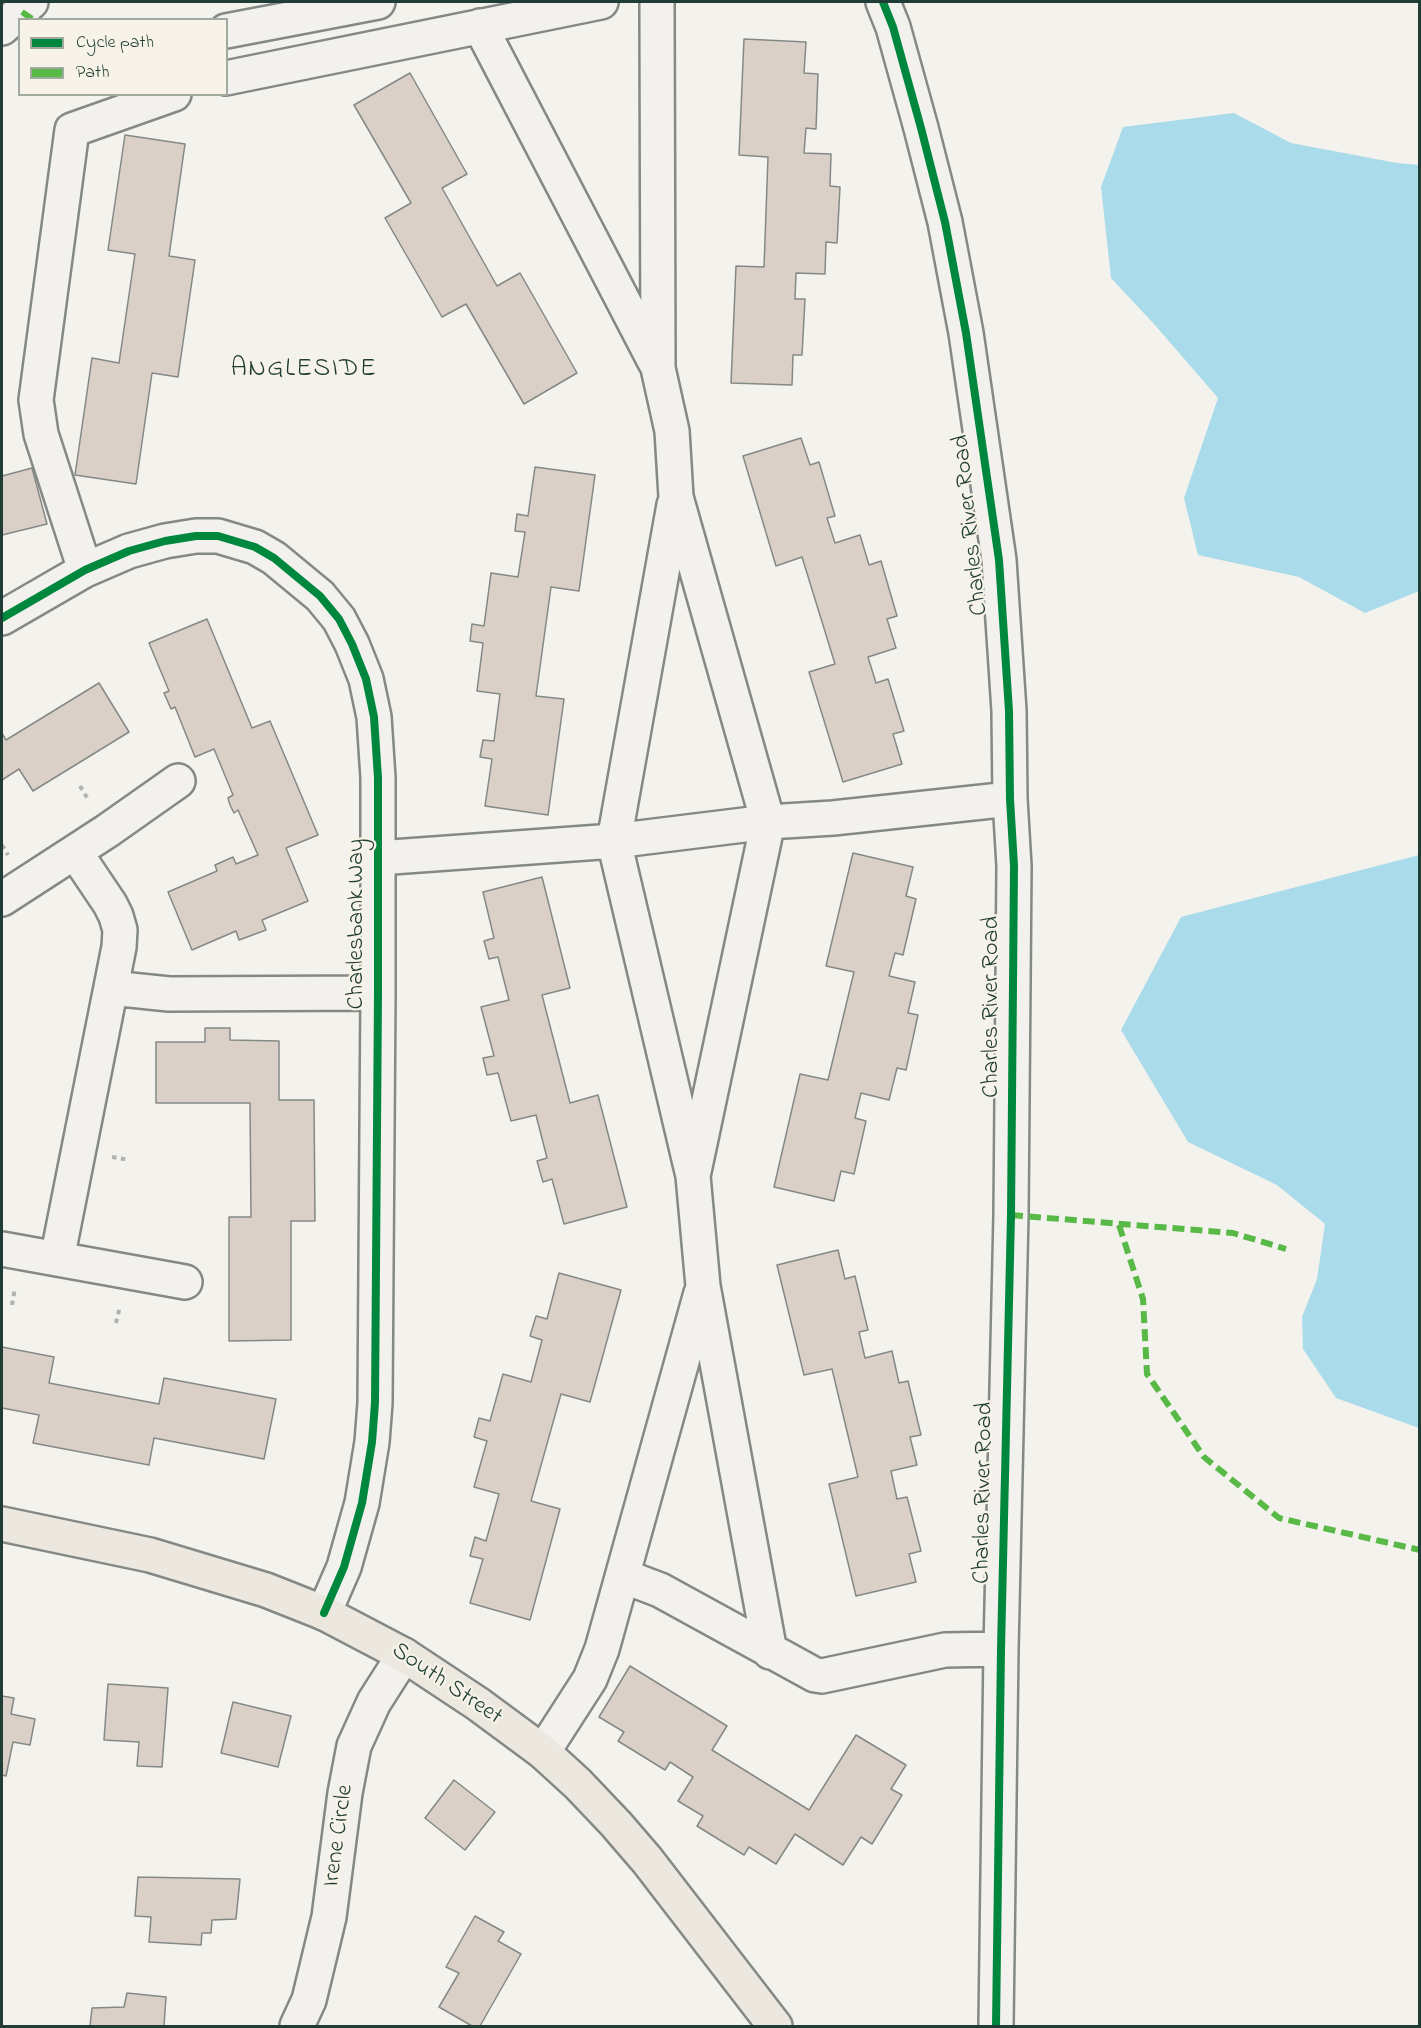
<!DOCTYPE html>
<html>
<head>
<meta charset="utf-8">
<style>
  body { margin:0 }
  #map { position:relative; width:1421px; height:2028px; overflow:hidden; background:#f4f2ec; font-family:"Indie Flower",sans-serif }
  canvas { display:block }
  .frame { position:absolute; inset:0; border:3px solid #1f3d34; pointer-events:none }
  .legend { position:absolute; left:18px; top:18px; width:210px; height:78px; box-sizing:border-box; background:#f7f3e8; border:2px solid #a1aaa0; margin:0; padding:8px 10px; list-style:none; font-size:18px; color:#1f3d34 }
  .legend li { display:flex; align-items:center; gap:12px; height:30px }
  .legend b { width:30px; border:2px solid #a1aaa0 }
</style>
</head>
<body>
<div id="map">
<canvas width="1421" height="2028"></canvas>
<div class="frame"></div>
<ul class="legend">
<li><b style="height:8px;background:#00873e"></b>Cycle path</li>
<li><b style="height:8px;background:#58b947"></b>Path</li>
</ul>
</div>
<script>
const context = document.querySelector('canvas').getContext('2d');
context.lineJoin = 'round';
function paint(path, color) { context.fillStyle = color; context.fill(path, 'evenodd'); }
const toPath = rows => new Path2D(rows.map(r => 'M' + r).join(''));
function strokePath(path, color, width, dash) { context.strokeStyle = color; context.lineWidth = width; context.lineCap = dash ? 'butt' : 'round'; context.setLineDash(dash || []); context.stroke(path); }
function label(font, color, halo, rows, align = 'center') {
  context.font = font + ' "Indie Flower",sans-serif'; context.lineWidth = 4.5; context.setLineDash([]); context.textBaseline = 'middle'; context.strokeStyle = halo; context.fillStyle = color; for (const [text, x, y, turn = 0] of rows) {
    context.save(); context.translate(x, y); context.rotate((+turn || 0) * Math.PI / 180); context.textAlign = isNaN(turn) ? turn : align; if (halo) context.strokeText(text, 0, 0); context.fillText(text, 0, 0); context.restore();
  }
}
paint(toPath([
  [1234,113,1291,143,1397,163,1419,165,1419,591,1365,613,1299,577,1198,555,1184,498,1218,398,1154,324,1111,278,1101,187,1123,127],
  [1419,855,1420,855,1419,1428,1336,1398,1303,1349,1302,1317,1317,1279,1325,1224,1277,1185,1188,1142,1121,1030,1181,917]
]), '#aadbeb');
const building = toPath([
  [744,39,806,42,804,73,818,74,816,129,806,128,804,153,831,154,830,186,840,187,837,243,826,242,825,274,796,273,795,299,805,299,802,355,793,355,792,385,731,383,736,266,764,267,768,157,739,155,744,39],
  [410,73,467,174,442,188,497,286,520,273,577,373,524,404,466,304,442,317,385,218,411,203,354,105,410,73],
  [125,135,185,144,169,256,195,260,178,377,152,373,136,484,75,475,92,358,119,363,135,254,108,250,125,135],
  [801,438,810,465,819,462,835,516,827,518,835,543,860,535,869,565,881,561,897,616,887,619,896,648,868,657,876,683,888,679,904,731,893,734,902,764,843,782,809,672,835,664,802,557,776,566,743,456,801,438],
  [535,467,595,475,579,591,551,587,536,696,564,699,548,815,485,806,492,759,480,757,483,740,494,741,500,694,477,691,483,643,470,641,472,624,484,626,491,573,518,577,525,532,515,531,517,514,528,516,535,467],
  [32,468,47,524,2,535,2,476,32,468],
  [207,619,252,728,270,721,318,835,286,848,308,901,262,920,266,930,239,940,236,931,192,950,168,892,217,871,215,865,233,857,236,864,258,855,238,810,234,813,230,805,228,798,233,795,214,749,195,757,175,707,171,709,164,693,169,691,149,643,207,619],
  [99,683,129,732,33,791,19,769,2,780,2,733,6,740,99,683],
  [853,853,913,867,906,896,916,899,903,955,895,953,889,976,915,982,908,1013,918,1015,906,1070,897,1068,889,1100,861,1093,855,1118,866,1121,854,1174,841,1171,834,1201,774,1187,800,1074,828,1080,854,972,826,966,853,853],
  [542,877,570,988,542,995,570,1103,598,1095,627,1207,564,1224,552,1179,543,1182,537,1161,547,1158,536,1115,511,1121,498,1073,487,1075,483,1058,494,1056,481,1007,509,1000,498,957,489,959,484,941,494,938,483,892,542,877],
  [205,1028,230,1028,230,1040,279,1041,279,1100,314,1100,315,1221,291,1221,291,1340,229,1341,229,1217,251,1217,250,1103,156,1103,156,1042,205,1042,205,1028],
  [838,1250,845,1279,855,1276,868,1330,859,1332,865,1358,892,1351,899,1383,908,1381,921,1435,910,1437,917,1465,891,1471,897,1499,907,1497,921,1551,909,1554,916,1582,856,1596,829,1484,858,1477,832,1369,804,1375,777,1265,838,1250],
  [559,1273,621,1290,590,1402,561,1394,531,1501,560,1509,530,1620,470,1603,483,1559,470,1556,475,1537,486,1541,499,1494,474,1487,487,1441,474,1437,479,1418,490,1421,503,1374,531,1382,542,1340,530,1336,536,1316,547,1319,559,1273],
  [2,1347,54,1357,49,1383,159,1404,164,1378,276,1399,264,1459,154,1438,149,1465,33,1443,39,1415,2,1408,2,1347],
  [630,1666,727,1726,712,1750,809,1810,856,1735,906,1765,891,1789,902,1795,872,1844,861,1837,843,1865,795,1834,776,1864,749,1847,744,1855,697,1826,703,1816,678,1801,693,1777,670,1762,665,1770,618,1741,624,1732,599,1717,630,1666],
  [108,1684,168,1688,162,1767,137,1766,139,1742,104,1740,108,1684],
  [2,1696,14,1698,11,1714,35,1719,30,1745,13,1742,6,1776,2,1775,2,1696],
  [233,1702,291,1716,278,1767,221,1753,233,1702],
  [454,1780,495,1812,465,1850,425,1818,454,1780],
  [138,1877,240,1879,236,1919,212,1920,211,1933,202,1933,201,1945,149,1942,151,1917,135,1916,138,1877],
  [475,1916,504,1932,498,1941,521,1954,480,2026,472,2026,439,2007,459,1973,446,1967,475,1916],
  [127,1993,166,1997,164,2026,90,2026,92,2008,124,2007,127,1993]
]);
paint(building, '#dbd0c8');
strokePath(building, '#848985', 1.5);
const minor = toPath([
  [657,2,658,368,672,431,676,497,768,822,693,1176],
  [883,2,893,27,921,128,945,222,966,333,999,560,1009,711,1010,799,1014,866,1011,1215,1001,1649,996,2026],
  [480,26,655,362],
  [2,28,31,2],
  [226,31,378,2],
  [226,78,601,2],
  [674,505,614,841,693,1176,703,1286,770,1652],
  [85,570,41,434,36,400,72,130,174,94],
  [2,618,85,570,129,551,165,541,196,536,218,536,255,547,274,558,320,596,339,619,352,644,366,679,374,717,378,778,378,993,375,1403,372,1442,362,1503,344,1567,324,1613],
  [378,858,614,841,768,822,833,818,1010,799],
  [2,899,107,831,178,781],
  [111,988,169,994,378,993],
  [2,1249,185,1282],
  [57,1259,119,947,120,930,116,916,110,904,75,852],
  [623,1576,660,1590,815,1675,822,1676,945,1650,1001,1649],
  [543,1752,590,1679,602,1649,701,1293],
  [297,2026,309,2000,329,1917,345,1793,354,1746,374,1702,404,1655]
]);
const major = toPath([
  [2,1524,150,1555,266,1590,324,1613,404,1655,478,1704,543,1752,578,1784,616,1824,647,1860,775,2026]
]);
strokePath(minor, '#848985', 38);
strokePath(major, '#848985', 38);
strokePath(toPath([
  [80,786,89,801],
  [2,845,8,855],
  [112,1157,129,1160],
  [12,1305,15,1288],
  [116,1323,120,1306]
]), '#b0b2ae', 4, [4.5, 4.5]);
strokePath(minor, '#f2f1ed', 33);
strokePath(major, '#ece8df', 33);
strokePath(toPath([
  [22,12,34,20],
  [1011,1215,1233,1233,1286,1249],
  [1119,1225,1143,1299,1147,1374,1204,1457,1279,1518,1420,1550]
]), '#58b947', 6, [12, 6]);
strokePath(toPath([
  [883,2,893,27,921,128,945,222,966,333,999,560,1009,711,1010,799,1014,866,1011,1215,1001,1649,996,2026],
  [2,618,85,570,129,551,165,541,196,536,218,536,255,547,274,558,320,596,339,619,352,644,366,679,374,717,378,778,378,993,375,1403,372,1442,362,1503,344,1567,324,1613]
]), '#00873e', 8);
label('24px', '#1f3d34', '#f7f3e8', [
  ["Charles River Road",972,525,-96],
  ["Charlesbank Way",358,924,-90],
  ["Charles River Road",993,1007,-90],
  ["Charles River Road",985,1493,-89],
  ["South Street",446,1685,34],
  ["Irene Circle",340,1836,-82]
]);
context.letterSpacing = '1.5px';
label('26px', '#1f3d34', '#f7f3e8', [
  ["ANGLESIDE",304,371]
]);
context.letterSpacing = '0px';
</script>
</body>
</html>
